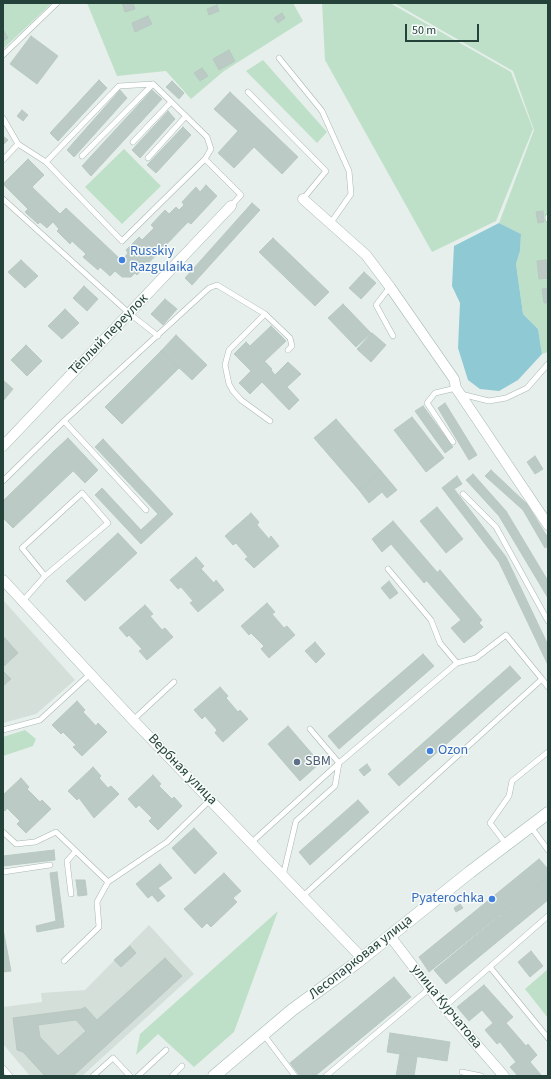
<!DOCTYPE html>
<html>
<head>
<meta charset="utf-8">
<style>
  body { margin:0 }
  #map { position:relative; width:551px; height:1079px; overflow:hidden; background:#e6efeb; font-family:"Source Sans 3",sans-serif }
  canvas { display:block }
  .frame { position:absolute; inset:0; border:4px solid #24423a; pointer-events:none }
  .scale { position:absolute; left:405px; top:24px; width:74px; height:18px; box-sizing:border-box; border:2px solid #24423a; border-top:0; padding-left:5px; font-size:12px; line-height:14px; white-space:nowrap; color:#24423a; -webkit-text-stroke:3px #f7fbf9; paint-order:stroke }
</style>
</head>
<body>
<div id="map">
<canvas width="551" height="1079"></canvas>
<div class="frame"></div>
<div class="scale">50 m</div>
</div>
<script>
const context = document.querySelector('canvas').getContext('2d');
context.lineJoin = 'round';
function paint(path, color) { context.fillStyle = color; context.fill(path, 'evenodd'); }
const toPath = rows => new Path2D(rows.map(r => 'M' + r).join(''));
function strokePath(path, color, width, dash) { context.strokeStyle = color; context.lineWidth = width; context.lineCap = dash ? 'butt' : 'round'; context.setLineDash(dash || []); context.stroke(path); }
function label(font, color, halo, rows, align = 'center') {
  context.font = font + ' "Source Sans 3",sans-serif'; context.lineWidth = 3; context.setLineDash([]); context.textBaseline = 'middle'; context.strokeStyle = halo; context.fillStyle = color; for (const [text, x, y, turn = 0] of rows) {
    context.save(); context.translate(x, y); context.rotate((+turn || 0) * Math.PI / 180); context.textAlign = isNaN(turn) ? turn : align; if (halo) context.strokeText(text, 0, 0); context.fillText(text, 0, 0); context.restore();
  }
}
paint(toPath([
  [3,600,75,680,36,714,3,723],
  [149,925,194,974,82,1076,30,1076,3,1044,3,1007,42,1002,41,993,85,990]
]), '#d4dfda');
paint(toPath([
  [3,3,52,3,3,49],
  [87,3,293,3,303,21,224,71,191,99,166,71,117,76],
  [322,3,390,3,511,72,533,129,496,221,432,252,325,60],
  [394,3,548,3,548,352,542,354,538,329,523,314,516,264,520,251,521,234,499,223,534,130,513,71],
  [263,60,327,132,317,143,246,71],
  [124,149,161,186,122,224,85,187],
  [25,730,36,739,33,746,3,756,3,737],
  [278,911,234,1032,194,1067,158,1034,136,1055,140,1034],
  [548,969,548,1018,525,989]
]), '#bfe0c8');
paint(toPath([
  [499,223,521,234,520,251,516,264,523,314,538,329,542,354,518,380,499,391,480,389,468,380,458,348,460,303,452,286,454,246]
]), '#8ec9d4');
const building = toPath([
  [122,3,133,3,135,9,125,12,122,3],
  [217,5,219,11,209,15,207,9,217,5],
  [282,13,285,18,278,23,274,18,282,13],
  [148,16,152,24,135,32,132,23,148,16],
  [3,29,8,38,3,41,3,29],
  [31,36,58,56,37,84,10,64,31,36],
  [229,50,235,61,219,70,213,59,229,50],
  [202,68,208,76,200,81,194,73,202,68],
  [99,80,107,88,58,141,50,133,99,80],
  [172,81,184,93,179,99,166,87,172,81],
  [120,90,127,98,74,157,67,150,120,90],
  [152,90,162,99,91,176,82,166,152,90],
  [230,92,298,157,282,174,254,147,234,168,218,153,238,131,214,109,230,92],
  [22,110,28,115,23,121,17,116,22,110],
  [168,111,175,119,140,158,132,150,168,111],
  [183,127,191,135,156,173,147,165,183,127],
  [3,136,8,140,3,145,3,136],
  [28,159,44,175,19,200,3,184,28,159],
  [206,185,217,196,191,224,188,222,137,275,135,273,131,277,122,277,115,271,110,276,100,267,98,270,83,257,86,254,72,241,70,244,57,231,59,229,53,222,47,228,40,222,38,224,25,212,28,209,19,200,32,187,60,214,66,208,119,258,124,258,128,253,126,250,139,237,142,240,154,228,151,225,165,210,169,214,176,207,179,210,184,205,182,202,196,187,200,192,206,185],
  [252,203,260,210,192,285,185,278,252,203],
  [543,211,544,222,538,223,536,212,543,211],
  [273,238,329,292,315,306,259,252,273,238],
  [21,260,38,276,25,288,8,272,21,260],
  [546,260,548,278,539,279,537,261,546,260],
  [364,272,376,283,361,299,349,288,364,272],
  [84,286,98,299,87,311,73,298,84,286],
  [548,288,548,303,544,303,542,289,548,288],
  [165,299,177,309,163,325,151,314,165,299],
  [343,304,371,333,356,347,328,318,343,304],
  [65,309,79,323,62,339,48,326,65,309],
  [271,326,286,341,265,361,250,346,271,326],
  [372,333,386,345,371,362,357,349,372,333],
  [176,335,207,365,192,380,161,351,176,335],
  [246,342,272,369,271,370,275,375,288,362,301,374,287,387,299,400,289,410,262,382,250,394,239,383,251,371,234,354,246,342],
  [26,345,42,361,27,376,11,360,26,345],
  [161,351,179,368,122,424,105,407,161,351],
  [3,380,13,389,3,401,3,380],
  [445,403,477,455,469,460,438,408,445,403],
  [423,406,453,447,445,453,415,411,423,406],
  [412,417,444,458,426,472,394,430,412,417],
  [336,419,381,471,359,490,314,438,336,419],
  [68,438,98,470,85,483,54,451,68,438],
  [103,439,173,514,141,544,95,495,102,488,141,530,158,514,95,447,103,439],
  [54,451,73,471,13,528,3,518,3,501,54,451],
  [535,456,543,469,535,474,527,462,535,456],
  [491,470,527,504,548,538,548,546,545,548,523,510,485,476,491,470],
  [381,471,397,490,387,498,382,492,369,503,359,490,381,471],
  [473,474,506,511,548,581,548,598,499,516,466,480,473,474],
  [457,476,462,484,454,489,506,557,548,645,548,665,499,562,442,488,457,476],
  [437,507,463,539,446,553,420,521,437,507],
  [251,513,259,522,257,525,269,539,271,536,279,546,254,568,245,559,248,557,236,543,233,545,225,536,251,513],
  [393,521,437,572,424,583,391,544,382,552,372,539,393,521],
  [118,533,137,553,85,601,66,581,118,533],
  [196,557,204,566,201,569,214,583,216,580,224,590,198,612,190,603,193,601,181,587,178,589,170,580,196,557],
  [440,570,482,620,479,623,483,627,464,643,451,628,461,620,427,581,440,570],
  [389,581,398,593,390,599,381,588,389,581],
  [267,603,275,612,272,614,284,628,287,626,295,635,269,658,261,649,264,646,251,633,249,635,241,626,267,603],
  [145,605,153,614,150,616,162,630,165,628,173,637,147,660,139,651,142,649,129,635,127,637,119,628,145,605],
  [3,636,18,653,3,667,3,636],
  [315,642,325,654,316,663,305,651,315,642],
  [423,654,434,666,339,749,328,736,423,654],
  [510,666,521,678,399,786,388,774,510,666],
  [3,671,11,679,3,686,3,671],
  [220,687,228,696,226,698,238,712,240,710,248,719,223,742,215,733,217,730,205,716,202,719,194,710,220,687],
  [77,701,85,710,83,712,96,726,98,723,107,732,82,756,73,747,76,745,63,732,61,734,52,725,77,701],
  [288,726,320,763,300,781,268,744,288,726],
  [367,764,371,770,364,776,359,770,367,764],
  [93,767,101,776,99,778,108,788,111,786,119,794,94,818,79,798,77,800,68,791,93,767],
  [153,775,161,784,159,786,172,799,174,797,182,806,158,830,149,821,152,818,139,805,136,808,128,799,153,775],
  [21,778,29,787,27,789,40,802,42,800,51,809,26,833,17,824,20,821,7,808,5,811,3,809,3,795,21,778],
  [358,800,369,812,310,865,299,852,358,800],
  [194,828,217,853,195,874,172,848,194,828],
  [54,850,55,860,3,866,3,856,54,850],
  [539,859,548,869,548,876,429,972,419,957,539,859],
  [160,864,172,878,158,888,165,896,158,902,152,895,148,898,136,884,160,864],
  [57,872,64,927,37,932,36,926,56,921,50,873,57,872],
  [224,873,241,891,233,898,237,902,211,927,207,923,202,928,184,909,224,873],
  [548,876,548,900,446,984,434,970,548,876],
  [76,880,85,880,87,895,78,896,76,880],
  [460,904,463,908,456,912,454,908,460,904],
  [3,929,11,971,3,972,3,929],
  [130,946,136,953,121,967,114,960,130,946],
  [531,951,543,966,530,977,518,962,531,951],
  [165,958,182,976,73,1076,45,1076,23,1052,17,1050,13,1018,82,1009,85,1007,97,1020,165,958],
  [76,1020,86,1031,58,1056,40,1037,38,1025,76,1020],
  [394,977,411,997,315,1076,300,1076,290,1063,394,977],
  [484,985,513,1017,506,1023,526,1046,528,1044,537,1055,530,1062,542,1076,518,1076,510,1067,516,1062,500,1042,497,1044,485,1030,493,1023,482,1010,469,1021,457,1007,484,985],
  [390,1033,450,1042,447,1061,387,1052,390,1033],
  [400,1054,417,1057,414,1076,396,1076,400,1054]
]);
paint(building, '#bbcac4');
strokePath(building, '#b8c9c2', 1);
const lane = toPath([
  [3,55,57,3],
  [279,58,322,111,349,171,351,194,330,224],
  [248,92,326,171,303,199],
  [3,118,18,144,46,162],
  [133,142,171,102],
  [82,156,153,84],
  [148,158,186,116],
  [205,159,122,241,46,162,119,86,153,84,207,137,211,149,205,159,241,195,231,206],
  [3,160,18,144],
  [3,199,130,314,158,336],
  [548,217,548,219],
  [390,287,376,305,393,336],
  [265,314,290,338,292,346,288,350],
  [461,394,489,401,506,398,527,388,548,364],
  [64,421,146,510],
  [453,442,427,403,435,393,456,388],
  [3,481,64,421,209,288,217,285,265,314,229,350,225,365,229,384,233,391,241,400,270,421],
  [463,494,496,527,548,621],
  [388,569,431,620,440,643,457,663],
  [23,601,45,576,108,523,82,493,22,548,45,576],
  [133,720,174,682],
  [3,730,40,720,90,674],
  [531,827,548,850],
  [3,832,16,844,35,842,56,832,108,882,167,842,211,799],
  [252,842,339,763,310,729],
  [506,844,490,823,509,796,512,781,548,752],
  [3,872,50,865],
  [283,876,296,821,335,786,339,763,457,663,476,658,506,635,542,679],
  [71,894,67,861,76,851],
  [303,896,542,679,548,687],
  [64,961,99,927,97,902,108,882],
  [490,967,548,1038],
  [444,1007,548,916],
  [264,1035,295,1076],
  [3,1068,10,1076],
  [462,1072,481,1076],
  [93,1076,113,1058,130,1076],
  [138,1076,166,1050],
  [172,1076,182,1066],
  [326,1076,430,988]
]);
const street = toPath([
  [303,199,366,255,390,287,454,379,456,388,548,525],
  [3,446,231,206],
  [3,580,133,720,362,958],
  [390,936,444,1007,504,1076]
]);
const secondary = toPath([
  [214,1076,292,1010,355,964,470,872,548,813]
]);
strokePath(lane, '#a8b8b2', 6);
strokePath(street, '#a8b8b2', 11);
strokePath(secondary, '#a4bbb3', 13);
strokePath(lane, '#fff', 5);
strokePath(street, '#fff', 10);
strokePath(secondary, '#fff', 12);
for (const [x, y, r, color] of [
  [122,260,4,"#3f7fe0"],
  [430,751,4,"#3f7fe0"],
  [297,762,4,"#5c6f8a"],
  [492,899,4,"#3f7fe0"]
]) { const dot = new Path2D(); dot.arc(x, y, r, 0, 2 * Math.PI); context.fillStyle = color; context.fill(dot); strokePath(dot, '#f7fbf9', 1.5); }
label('14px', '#366cbe', '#f7fbf9', [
  ["Russkiy",130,252],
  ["Razgulaika",130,268],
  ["Ozon",438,751],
  ["Pyaterochka",484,899,"right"]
], 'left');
label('14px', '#24423a', '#f7fbf9', [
  ["Тёплый переулок",109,335,-46],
  ["Вербная улица",182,770,46],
  ["Лесопарковая улица",361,958,-38],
  ["улица Курчатова",446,1007,51]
]);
label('14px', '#4e5e75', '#f7fbf9', [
  ["SBM",305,762]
], 'left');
</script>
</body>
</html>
